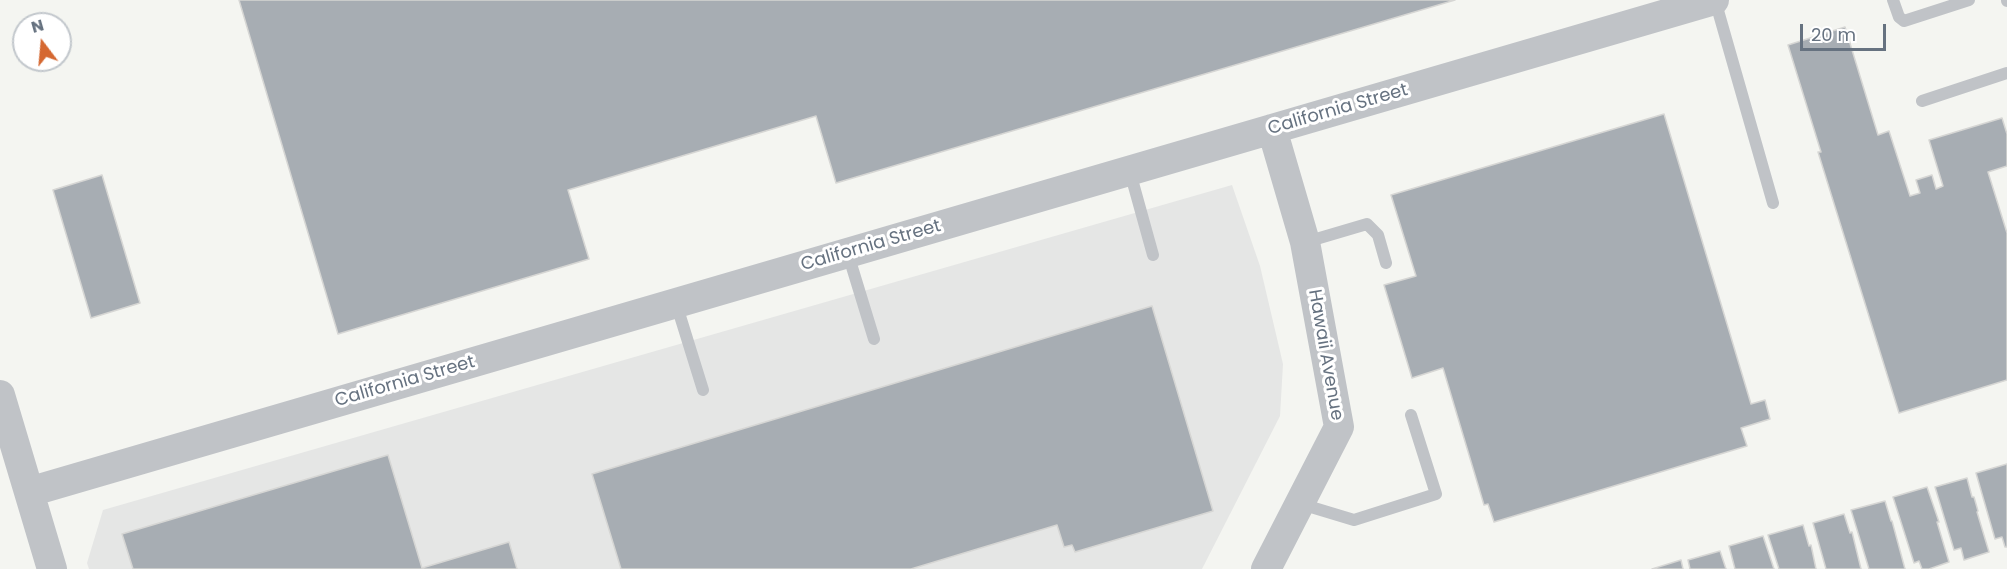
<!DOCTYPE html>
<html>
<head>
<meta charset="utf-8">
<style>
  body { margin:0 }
  #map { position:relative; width:2007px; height:569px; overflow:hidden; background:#f4f5f1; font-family:Poppins,sans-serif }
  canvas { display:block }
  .north { position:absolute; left:12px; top:12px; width:60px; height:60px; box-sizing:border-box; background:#fff; border:2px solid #c2c7cc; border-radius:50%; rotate:344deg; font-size:16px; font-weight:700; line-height:24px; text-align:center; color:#667280 }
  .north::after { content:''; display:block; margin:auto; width:21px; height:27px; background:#d56831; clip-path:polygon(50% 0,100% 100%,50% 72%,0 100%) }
  .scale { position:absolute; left:1800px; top:24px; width:86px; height:27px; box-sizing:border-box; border:3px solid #667280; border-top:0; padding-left:8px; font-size:18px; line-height:21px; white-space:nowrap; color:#667280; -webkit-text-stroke:4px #fff; paint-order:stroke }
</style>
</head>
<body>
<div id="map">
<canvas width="2007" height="569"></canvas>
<div class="north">N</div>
<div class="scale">20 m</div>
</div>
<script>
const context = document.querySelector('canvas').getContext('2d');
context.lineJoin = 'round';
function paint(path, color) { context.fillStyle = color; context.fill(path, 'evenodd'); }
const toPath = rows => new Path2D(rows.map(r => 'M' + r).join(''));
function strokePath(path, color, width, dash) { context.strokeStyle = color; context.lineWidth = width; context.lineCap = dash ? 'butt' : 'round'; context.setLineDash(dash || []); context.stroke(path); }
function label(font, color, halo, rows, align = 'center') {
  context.font = font + ' Poppins,sans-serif'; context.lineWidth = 6; context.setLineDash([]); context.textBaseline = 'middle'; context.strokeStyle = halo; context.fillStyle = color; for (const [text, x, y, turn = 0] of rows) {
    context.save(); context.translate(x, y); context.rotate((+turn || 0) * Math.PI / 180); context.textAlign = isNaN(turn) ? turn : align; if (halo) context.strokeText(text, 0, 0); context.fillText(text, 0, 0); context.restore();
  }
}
paint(toPath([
  [1232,185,1260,266,1283,364,1280,416,1202,569,89,569,87,563,103,510]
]), '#e5e6e5');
const building = toPath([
  [239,0,1455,0,836,183,816,116,568,190,589,259,338,334,239,0],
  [1845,27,1878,135,1889,131,1910,196,1920,193,1916,180,1932,175,1936,189,1943,186,1929,140,2002,118,2007,134,2007,166,1988,172,2007,233,2007,380,1899,413,1818,152,1821,152,1788,45,1845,27],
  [1664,114,1751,404,1765,400,1770,419,1741,428,1747,446,1494,522,1488,504,1484,505,1443,368,1412,378,1384,285,1416,276,1391,195,1664,114],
  [102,175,140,303,91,318,53,190,102,175],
  [1152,306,1213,511,1075,552,1072,545,1064,547,1057,525,911,569,621,569,592,474,1152,306],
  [388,455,422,568,509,542,517,569,133,569,122,534,388,455],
  [2007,464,2007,547,2005,547,2002,537,1995,539,1976,473,2007,464],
  [1967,478,1972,497,1974,497,1978,511,1977,512,1989,552,1964,560,1961,548,1954,550,1935,487,1967,478],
  [1927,487,1939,522,1937,522,1949,562,1929,569,1922,569,1919,561,1914,563,1893,497,1927,487],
  [1885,501,1891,521,1892,521,1905,569,1869,569,1851,510,1885,501],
  [1844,514,1850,533,1852,532,1861,569,1826,569,1813,523,1844,514],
  [1803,525,1809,546,1811,545,1816,569,1779,569,1768,535,1803,525],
  [1763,536,1774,569,1735,569,1729,546,1763,536],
  [1720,551,1726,569,1690,569,1688,560,1720,551],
  [1681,560,1683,569,1652,569,1681,560]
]);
paint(building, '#a7adb3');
strokePath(building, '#d6d6d4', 1.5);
strokePath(toPath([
  [1715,0,1773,203],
  [1893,0,1899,17,1904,21,1969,0],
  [2007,0,2007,1],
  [1922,101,2007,73],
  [1130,172,1153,255],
  [1306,242,1367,224,1378,235,1386,263],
  [848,254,874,339],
  [676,303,703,390],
  [1301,504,1354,520,1436,494,1411,415]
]), '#c0c3c7', 12);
strokePath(toPath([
  [0,395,52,569],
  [29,492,1714,0],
  [1266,569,1339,427,1305,242,1272,129]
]), '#c0c3c7', 30);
label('18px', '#667280', '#fff', [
  ["California Street",1338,110,-16],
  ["California Street",871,246,-16],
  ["Hawaii Avenue",1325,355,80],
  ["California Street",405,382,-16]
]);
</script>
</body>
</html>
